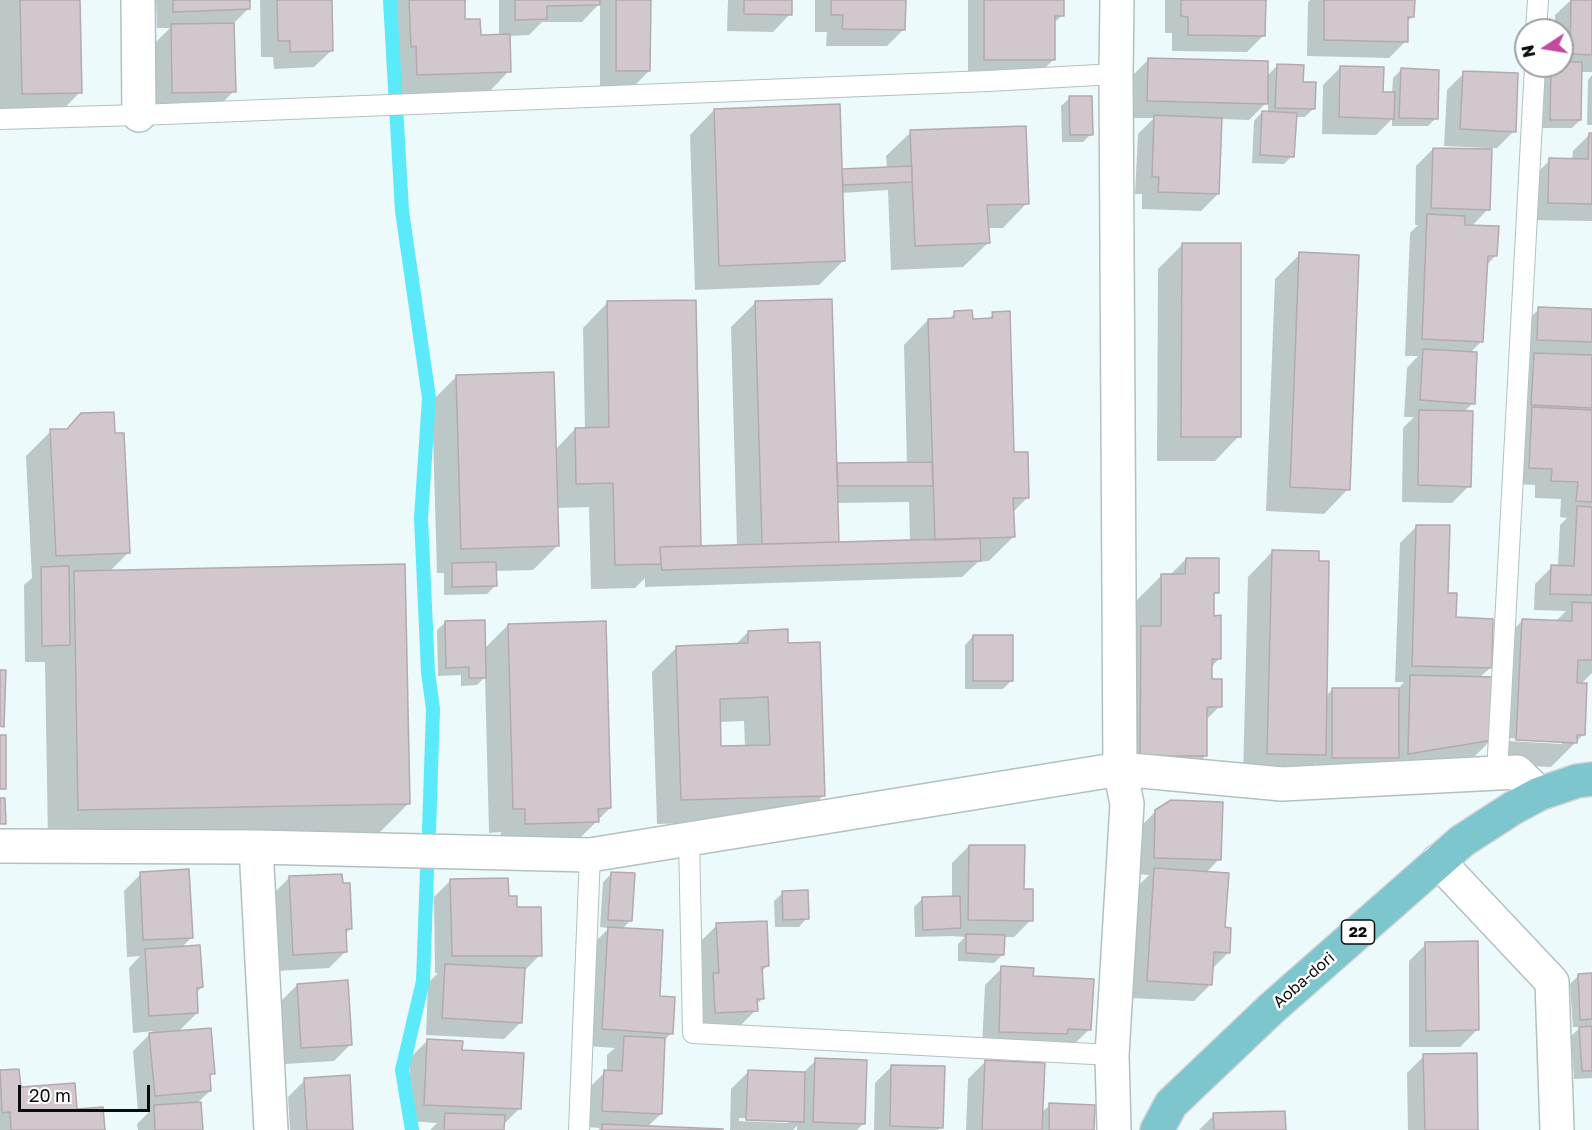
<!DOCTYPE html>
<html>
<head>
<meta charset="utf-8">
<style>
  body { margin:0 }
  #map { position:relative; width:1592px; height:1130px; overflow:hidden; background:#ecfafb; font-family:"Golos Text",sans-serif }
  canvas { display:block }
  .north { position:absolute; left:1514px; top:18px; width:60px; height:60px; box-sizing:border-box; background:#fff; border:2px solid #9d9e9f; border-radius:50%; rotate:258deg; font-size:16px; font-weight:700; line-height:24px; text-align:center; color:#090d0e }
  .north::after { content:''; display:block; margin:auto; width:21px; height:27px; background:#c34b9f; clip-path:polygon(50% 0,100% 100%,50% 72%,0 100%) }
  .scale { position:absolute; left:18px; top:1085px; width:132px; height:27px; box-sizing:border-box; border:3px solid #090d0e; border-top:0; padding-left:8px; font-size:18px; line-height:21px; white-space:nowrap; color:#090d0e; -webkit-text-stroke:4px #fff; paint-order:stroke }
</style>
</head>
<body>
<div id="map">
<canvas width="1592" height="1130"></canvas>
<div class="north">N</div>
<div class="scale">20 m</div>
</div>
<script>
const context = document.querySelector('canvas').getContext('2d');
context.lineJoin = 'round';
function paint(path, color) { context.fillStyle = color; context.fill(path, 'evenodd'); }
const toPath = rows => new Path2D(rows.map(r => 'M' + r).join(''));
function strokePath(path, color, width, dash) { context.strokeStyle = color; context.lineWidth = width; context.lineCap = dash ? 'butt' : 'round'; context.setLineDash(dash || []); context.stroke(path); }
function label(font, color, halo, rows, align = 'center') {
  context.font = font + ' "Golos Text",sans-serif'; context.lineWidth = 5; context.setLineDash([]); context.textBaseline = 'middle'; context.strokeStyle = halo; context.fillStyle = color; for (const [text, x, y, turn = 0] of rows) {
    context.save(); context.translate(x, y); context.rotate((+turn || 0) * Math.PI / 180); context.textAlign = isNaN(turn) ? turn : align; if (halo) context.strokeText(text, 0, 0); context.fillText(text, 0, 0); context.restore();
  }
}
paint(toPath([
  [0,0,78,0,80,92,56,117,0,118],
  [156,0,248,0,249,8,233,24,234,91,217,108,156,109,155,43,170,28,157,28],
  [260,0,330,0,332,50,314,67,274,69,273,57,261,57],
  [392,0,468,0,463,1,464,21,479,36,499,36,499,0,649,0,649,71,632,88,600,87,600,3,582,22,542,22,529,35,508,36,509,71,485,96,393,99,392,70,387,71,385,21,392,13],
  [728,0,790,0,790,14,773,32,727,31],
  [815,0,904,0,904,29,887,46,826,46,827,32,815,32],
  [968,0,1062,0,1062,15,1053,24,1053,60,1036,77,968,77],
  [1165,0,1264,0,1264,35,1247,52,1172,51,1172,33,1165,33],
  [1310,0,1414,0,1413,16,1406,23,1406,41,1389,58,1307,56,1308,2],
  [1571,0,1592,0,1592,72,1581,72,1580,120,1572,128,1542,128,1543,72,1549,66,1562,66,1562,30,1555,30,1555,15],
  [1148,60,1267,76,1278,65,1302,83,1313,109,1305,117,1295,117,1292,156,1284,164,1252,163,1254,121,1262,112,1268,113,1268,101,1249,120,1221,119,1218,194,1201,211,1142,209,1142,194,1135,194,1138,134,1154,118,1131,118,1131,77],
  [1340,68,1382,93,1392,94,1393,78,1401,70,1436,118,1428,126,1392,126,1392,119,1376,135,1322,134,1323,85],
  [1464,73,1514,131,1497,148,1490,148,1488,209,1471,227,1496,255,1486,266,1482,341,1470,353,1473,403,1464,412,1469,486,1452,503,1402,502,1403,428,1414,417,1404,417,1407,368,1418,356,1405,356,1410,233,1418,225,1415,225,1416,166,1433,149,1487,151,1487,148,1444,146,1447,90],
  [1592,75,1592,125,1587,125,1588,80],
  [1070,98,1091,134,1083,142,1062,142,1061,106],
  [714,110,841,171,887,169,886,156,911,132,1027,203,1003,228,987,228,988,243,963,267,891,270,888,190,841,193,844,260,819,285,695,290,690,135],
  [1590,134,1592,134,1592,221,1532,220,1533,177,1550,160,1572,160,1573,151],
  [1182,245,1239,436,1215,461,1157,461,1158,269],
  [1300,254,1348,489,1324,514,1266,511,1275,279],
  [756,302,836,464,907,464,904,345,928,320,948,320,955,313,971,320,987,320,993,314,1012,453,1028,497,1012,513,1013,537,989,561,978,562,962,577,645,587,645,578,635,588,591,589,589,507,557,508,558,545,533,570,495,571,495,586,487,594,444,595,444,573,437,573,432,401,457,376,555,450,575,429,585,429,583,328,607,303,697,548,737,547,731,327],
  [909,502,910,541,838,544,837,503],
  [1539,309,1592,319,1592,673,1581,684,1584,734,1551,767,1492,764,1493,738,1475,756,1392,770,1316,774,1316,763,1299,779,1243,778,1248,577,1272,552,1325,697,1333,689,1397,690,1404,682,1395,682,1400,543,1417,526,1446,595,1455,619,1490,668,1479,678,1496,679,1498,645,1523,620,1555,622,1566,611,1534,610,1535,584,1552,567,1558,567,1560,525,1567,518,1560,517,1561,499,1535,498,1535,485,1513,484,1517,371,1531,357,1521,357,1522,326],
  [1508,738,1562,741,1562,744,1508,741],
  [81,415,128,553,109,572,409,803,378,834,48,840,45,662,25,662,24,585,32,578,26,456,51,431,66,430],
  [1186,559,1218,592,1212,597,1212,617,1220,658,1211,667,1211,681,1220,706,1205,721,1205,756,1181,780,1116,780,1117,653,1137,632,1137,600,1162,575,1170,575],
  [446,622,484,649,508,625,610,808,572,846,501,848,501,832,489,833,485,677,477,685,461,686,461,675,438,676,437,630],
  [748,632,824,795,799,820,657,824,652,672,677,647,735,645],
  [744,721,745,747,720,748,719,722],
  [973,636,1012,680,1003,689,965,689,965,645],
  [1156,811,1219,859,1206,873,1224,929,1229,952,1212,969,1211,984,1194,1001,1131,998,1137,887,1149,875,1137,874,1138,829],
  [969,846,1023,890,1031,920,1014,937,1003,937,1003,954,994,963,958,961,958,944,965,937,952,936,915,937,914,907,922,899,952,898,952,863],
  [141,874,191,938,181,948,202,987,196,993,197,1013,178,1032,213,1073,209,1078,210,1091,196,1104,201,1130,138,1130,137,1124,150,1111,138,1112,133,1051,153,1031,133,1033,129,968,140,956,127,957,124,891],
  [611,874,631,920,622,929,659,997,671,1033,664,1041,661,1114,647,1127,705,1130,598,1130,600,1128,586,1127,588,1089,605,1072,607,1072,607,1055,615,1048,586,1046,592,945,609,928,600,927,603,882],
  [289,878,341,885,351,928,345,934,346,951,329,968,276,971,272,895],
  [451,880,508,898,516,909,540,955,523,972,521,1022,504,1039,426,1035,428,983,438,973,435,973,434,897],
  [783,893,807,918,799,927,775,927,774,901],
  [717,925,767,966,761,972,762,999,756,1005,756,1010,739,1027,698,1029,697,992,702,986,700,942],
  [1426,944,1477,1030,1460,1047,1409,1047,1409,961],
  [1002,968,1032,978,1090,1029,1072,1046,982,1048,985,985],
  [1579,975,1592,975,1592,1078,1574,1079,1571,1036,1581,1027,1573,1027,1570,984],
  [297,985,351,1044,334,1061,285,1064,280,1002],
  [427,1041,461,1051,520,1108,503,1125,502,1130,430,1130,437,1123,408,1121,410,1058],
  [1424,1056,1476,1130,1408,1130,1407,1073],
  [816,1060,863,1124,857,1130,797,1130,797,1126,793,1130,730,1130,731,1089,748,1072,802,1074],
  [739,1118,788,1120,788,1123,739,1121],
  [985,1062,1041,1113,1050,1105,1093,1130,966,1130,968,1079],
  [892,1066,941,1127,938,1130,874,1130,875,1083],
  [18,1071,19,1089,75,1110,103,1130,0,1130,0,1072],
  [305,1080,352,1130,290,1130,288,1097],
  [1214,1115,1284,1130,1199,1130]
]), '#0003');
strokePath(toPath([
  [390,0,402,211,429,398,421,518,428,672,433,709,429,831],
  [412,1130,402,1070,423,981,427,870]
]), '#5beaf9', 14);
const building = toPath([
  [20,0,80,0,82,93,22,94,20,0],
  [173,0,250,0,250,9,173,12,173,0],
  [277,0,332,0,333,51,290,52,290,41,278,41,277,0],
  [409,0,465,0,465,19,480,19,481,35,510,34,511,72,417,75,416,46,411,47,409,0],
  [515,0,600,0,600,5,547,6,547,19,515,20,515,0],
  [616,0,651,0,650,71,616,71,616,0],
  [744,0,792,0,792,15,744,14,744,0],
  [831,0,906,0,905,30,842,29,843,15,831,15,831,0],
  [984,0,1064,0,1064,16,1055,16,1055,60,984,60,984,0],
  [1181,0,1266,0,1265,36,1188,35,1188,17,1181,16,1181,0],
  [1324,0,1415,0,1414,17,1408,17,1408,42,1324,40,1324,0],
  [1571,0,1592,0,1592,55,1570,54,1571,0],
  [234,23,236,92,172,93,171,24,234,23],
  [1148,58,1268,61,1268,104,1147,101,1148,58],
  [1562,62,1582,62,1581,120,1550,120,1551,66,1562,66,1562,62],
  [1277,64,1304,65,1303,82,1316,82,1315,109,1275,108,1277,64],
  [1340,66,1384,67,1383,92,1395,92,1394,119,1339,117,1340,66],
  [1401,68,1439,70,1438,119,1399,118,1401,68],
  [1463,71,1518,73,1516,132,1460,129,1463,71],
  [1069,96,1092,96,1093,135,1070,135,1069,96],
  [840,104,845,261,719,266,714,109,840,104],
  [1262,111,1297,113,1294,157,1260,155,1262,111],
  [1154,115,1222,118,1219,194,1158,192,1159,177,1152,177,1154,115],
  [1026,126,1029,204,987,205,990,243,915,246,910,130,1026,126],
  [1589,133,1592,133,1592,204,1548,203,1549,158,1588,159,1589,133],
  [1433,148,1492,149,1490,210,1431,208,1433,148],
  [912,166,912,182,843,185,842,169,912,166],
  [1427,214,1465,216,1465,225,1499,226,1497,256,1488,256,1483,342,1422,339,1427,214],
  [1182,243,1241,243,1241,437,1181,437,1182,243],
  [1299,252,1359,255,1350,490,1290,487,1299,252],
  [832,299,839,542,762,544,755,301,832,299],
  [696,300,701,546,660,547,661,564,615,565,613,483,576,484,575,428,609,427,607,301,696,300],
  [1538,307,1592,309,1592,342,1537,340,1538,307],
  [972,310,973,319,993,318,992,312,1010,311,1014,452,1028,452,1029,498,1013,498,1015,537,935,540,928,319,954,318,954,311,972,310],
  [1423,349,1477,352,1475,404,1420,400,1423,349],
  [1534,353,1592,355,1592,408,1531,405,1534,353],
  [554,372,559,546,461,549,456,375,554,372],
  [1532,407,1592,410,1592,502,1576,501,1578,482,1551,481,1552,469,1529,468,1532,407],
  [1419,410,1473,411,1471,487,1418,485,1419,410],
  [114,412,115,433,124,433,130,553,56,556,50,429,67,429,81,413,114,412],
  [932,462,933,486,838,486,837,463,932,462],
  [1577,506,1592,507,1592,595,1550,594,1551,565,1574,566,1577,506],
  [1416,525,1450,525,1448,593,1457,593,1456,617,1493,619,1492,668,1412,666,1416,525],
  [980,538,981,561,662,570,661,564,660,547,980,538],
  [1272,550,1319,551,1319,561,1329,561,1326,755,1267,754,1272,550],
  [1186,558,1219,558,1219,593,1214,593,1214,616,1221,615,1221,659,1212,659,1212,679,1222,679,1222,707,1207,707,1207,756,1140,756,1141,626,1161,626,1161,574,1185,574,1186,558],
  [496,562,497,586,452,587,452,563,496,562],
  [405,564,410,804,78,810,74,571,405,564],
  [69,566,70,645,42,646,41,567,69,566],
  [1572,602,1592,603,1592,660,1578,660,1577,683,1587,683,1585,735,1577,735,1577,743,1516,740,1522,619,1572,621,1572,602],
  [485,620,486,678,469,678,469,667,446,668,445,621,485,620],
  [606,621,611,808,598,809,599,822,525,824,525,809,513,809,508,624,606,621],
  [788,629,788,643,820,642,825,796,681,800,676,646,748,643,748,631,788,629],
  [768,697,770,745,721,746,720,699,768,697],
  [973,635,1013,635,1013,681,973,681,973,635],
  [0,670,6,670,4,727,0,726,0,670],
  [1410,675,1495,677,1493,740,1408,754,1410,675],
  [1332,688,1399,688,1399,758,1332,758,1332,688],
  [0,735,6,735,6,789,0,789,0,735],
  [0,798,5,798,6,824,0,824,0,798],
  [1171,800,1223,802,1221,860,1154,858,1155,810,1171,800],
  [969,845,1025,845,1024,889,1033,889,1033,921,968,920,969,845],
  [1154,868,1229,873,1225,927,1231,928,1230,953,1214,952,1212,985,1147,981,1154,868],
  [189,869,193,938,143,940,140,872,189,869],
  [611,872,635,873,632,921,608,920,611,872],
  [342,874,343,883,350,883,352,929,346,929,347,952,293,955,289,876,342,874],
  [508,878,509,896,517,896,517,907,541,907,542,956,452,956,450,879,508,878],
  [808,890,809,919,783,920,782,891,808,890],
  [960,896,961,928,923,930,922,897,960,896],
  [767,921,769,966,762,967,764,999,757,999,758,1011,715,1013,713,973,719,973,716,923,767,921],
  [608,927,663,930,660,996,675,997,673,1034,602,1029,608,927],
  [966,934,1005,935,1004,955,966,953,966,934],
  [1478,941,1479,1030,1426,1031,1425,942,1478,941],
  [200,945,203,987,197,988,198,1013,149,1016,145,949,200,945],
  [445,964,525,968,522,1023,442,1018,445,964],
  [1001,966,1034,968,1033,976,1094,979,1091,1030,1068,1029,1067,1034,999,1032,1001,966],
  [1592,973,1592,1019,1580,1020,1578,974,1592,973],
  [348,980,352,1045,301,1048,297,984,348,980],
  [1592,1026,1592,1071,1582,1071,1579,1027,1592,1026],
  [211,1028,215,1074,210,1074,211,1091,155,1096,149,1033,211,1028],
  [624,1036,665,1038,662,1114,602,1111,604,1070,622,1071,624,1036],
  [427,1039,463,1041,462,1050,524,1053,521,1109,424,1105,427,1039],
  [1477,1053,1478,1130,1425,1130,1423,1054,1477,1053],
  [815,1058,867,1060,865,1124,813,1122,815,1058],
  [985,1060,1045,1063,1042,1130,982,1130,985,1060],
  [891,1065,945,1066,943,1128,890,1126,891,1065],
  [19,1069,21,1087,75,1083,77,1109,103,1107,105,1130,11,1130,10,1112,2,1113,0,1070,19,1069],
  [748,1070,805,1072,804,1122,746,1120,748,1070],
  [350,1075,353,1130,307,1130,304,1078,350,1075],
  [201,1102,203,1130,155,1130,154,1105,201,1102],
  [1049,1103,1095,1105,1094,1130,1049,1130,1049,1103],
  [1285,1111,1286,1130,1214,1130,1213,1113,1285,1111],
  [445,1113,505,1115,504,1130,444,1130,445,1113],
  [602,1124,723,1129,723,1130,602,1130,602,1124]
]);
paint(building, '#d1c7cd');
strokePath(building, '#b3a9af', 1.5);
const lane = toPath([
  [1536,30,1538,0],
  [0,119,139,115,988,81,1116,74],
  [1497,773,1535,66],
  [689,839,693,1033,1112,1055],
  [579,1130,590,855]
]);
const street = toPath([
  [138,0,139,115],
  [0,846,256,847,590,855,1120,769,1282,784,1517,772,1539,794],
  [256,847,271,1130],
  [1438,861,1552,982,1557,1130],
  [1114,1130,1112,1055,1127,804,1120,769,1116,74,1117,0]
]);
const primary = toPath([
  [1157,1130,1171,1104,1272,1008,1462,841,1513,808,1539,794,1577,781,1592,779]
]);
strokePath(lane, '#b3c0c1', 22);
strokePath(street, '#b3c0c1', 36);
strokePath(primary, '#d3d3d4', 36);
strokePath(lane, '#fff', 20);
strokePath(street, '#fff', 33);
strokePath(primary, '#7dc6cd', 33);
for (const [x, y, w] of [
  [1358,932,33]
]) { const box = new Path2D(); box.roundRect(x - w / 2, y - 12, w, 24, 4.5); context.fillStyle = '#fff'; context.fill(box); strokePath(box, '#090d0e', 1.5); }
label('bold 15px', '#090d0e', null, [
  ["22",1358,932]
]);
label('16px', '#090d0e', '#fff', [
  ["Aoba-dori",1304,980,-41]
]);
</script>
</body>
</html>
